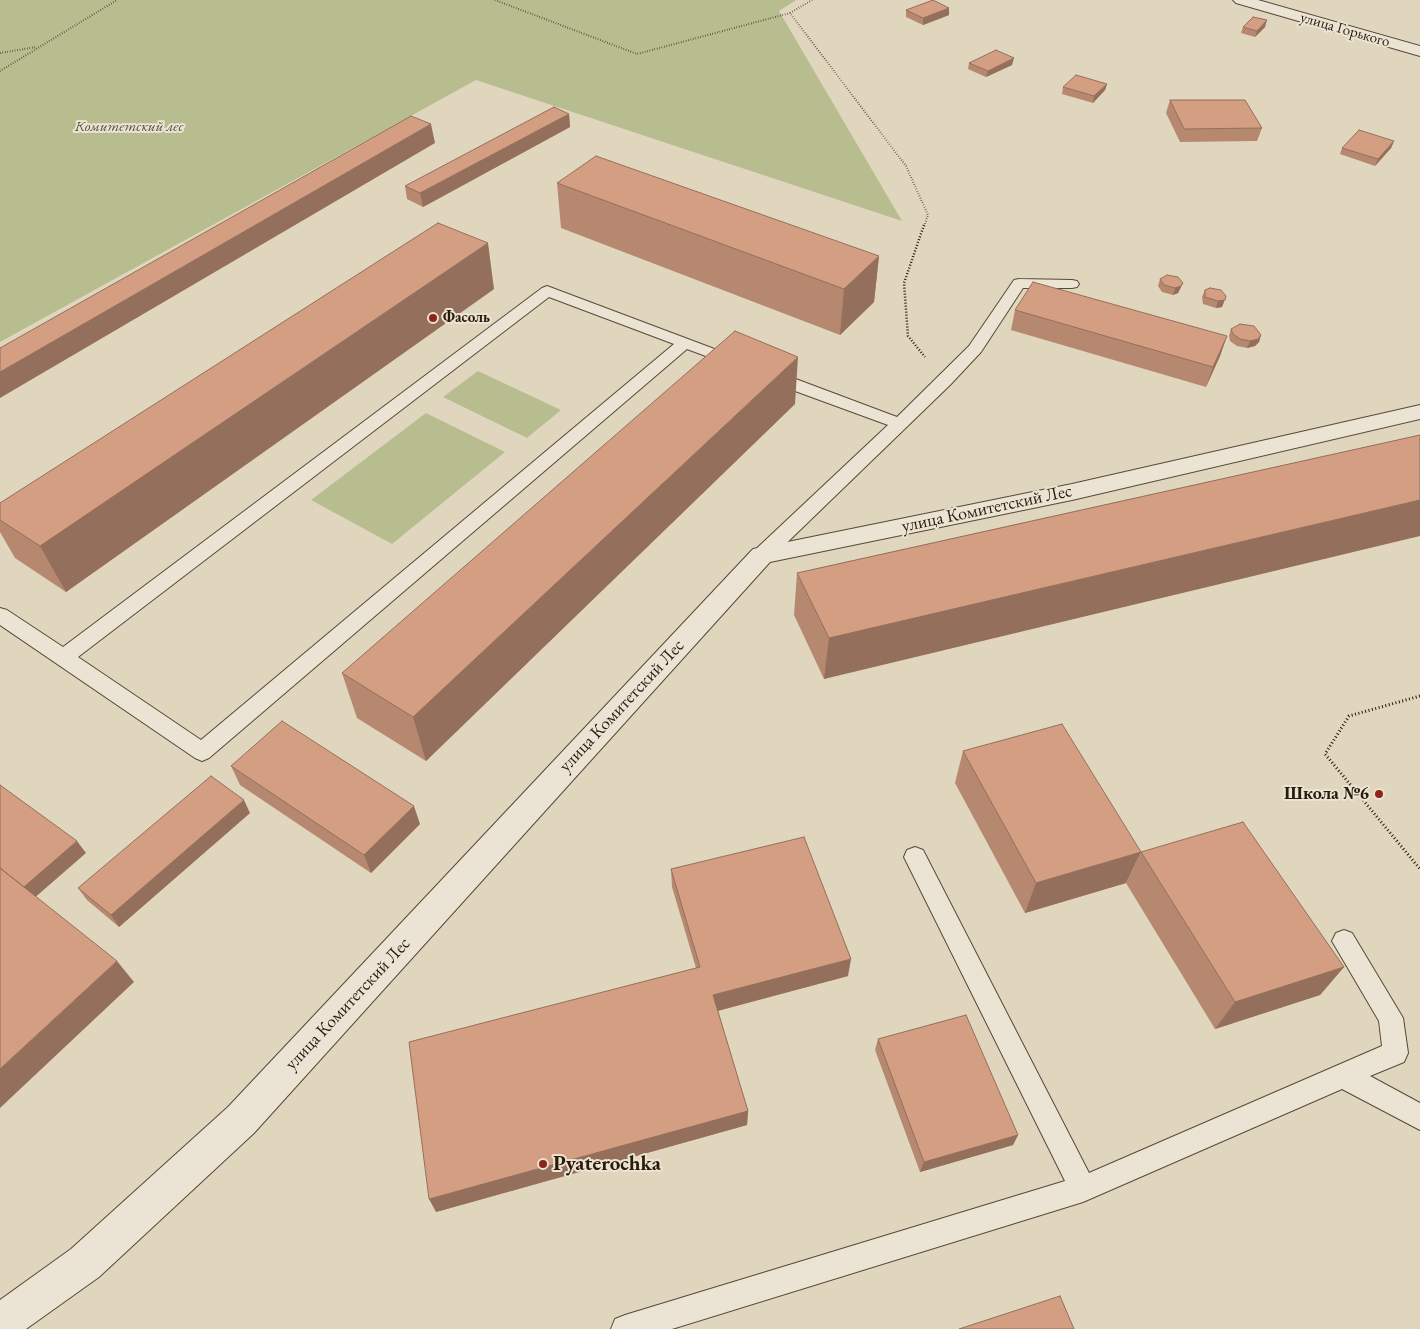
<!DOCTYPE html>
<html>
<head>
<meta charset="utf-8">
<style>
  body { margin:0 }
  canvas { display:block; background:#e0d6bd }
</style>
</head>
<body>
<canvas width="1420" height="1329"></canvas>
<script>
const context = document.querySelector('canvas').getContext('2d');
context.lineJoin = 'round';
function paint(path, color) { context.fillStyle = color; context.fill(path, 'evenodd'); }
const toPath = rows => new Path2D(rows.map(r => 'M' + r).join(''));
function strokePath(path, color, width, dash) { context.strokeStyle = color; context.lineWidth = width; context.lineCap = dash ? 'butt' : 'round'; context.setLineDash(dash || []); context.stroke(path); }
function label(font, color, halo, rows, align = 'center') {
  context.font = font + ' "EB Garamond",serif'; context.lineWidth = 4; context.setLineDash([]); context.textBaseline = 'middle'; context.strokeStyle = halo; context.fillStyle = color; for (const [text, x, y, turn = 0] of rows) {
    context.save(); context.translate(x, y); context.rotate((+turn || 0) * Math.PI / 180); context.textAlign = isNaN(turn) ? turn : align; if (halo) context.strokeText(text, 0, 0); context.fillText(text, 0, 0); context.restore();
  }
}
paint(toPath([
  [0,0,796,0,779,11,902,221,476,80,0,342],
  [478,371,561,410,527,438,443,397],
  [426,413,505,452,392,544,311,500]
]), '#b7bd8e');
const service = toPath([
  [1019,279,1072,280,1077,281,1079,284,1077,287,1072,288,1023,288,981,352,950,385,769,560,762,562,755,560,753,555,755,550,888,425,765,380,763,376,765,372,777,372,897,417,969,346,1014,280,1019,279],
  [547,286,741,359,743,362,741,365,735,367,687,349,209,758,202,761,195,758,0,625,0,608,7,610,63,647,542,288,547,286],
  [549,297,674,344,201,740,78,657,549,297],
  [915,847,923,850,1089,1173,1382,1046,1379,1021,1332,941,1336,933,1344,930,1352,933,1403,1018,1408,1053,1404,1062,1370,1076,1420,1103,1420,1130,1342,1089,1083,1202,672,1329,611,1329,615,1319,625,1315,1065,1181,904,857,907,850,915,847]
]);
const minor = toPath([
  [1233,0,1258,0,1420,46,1420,56,1236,3,1233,0]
]);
const tertiary = toPath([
  [1420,405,1420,419,1072,500,770,562,254,1133,99,1277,26,1329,0,1329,0,1300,71,1249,228,1107,753,549,1072,484,1420,405]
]);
strokePath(service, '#584937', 2);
strokePath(minor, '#584937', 2);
strokePath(tertiary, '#584937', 2);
strokePath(toPath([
  [495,0,637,54,790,13],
  [812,0,790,13,906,166,928,215,924,227],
  [0,53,36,47],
  [0,71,117,0]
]), '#2a1a0a', 2, [0.5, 2]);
strokePath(toPath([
  [924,225,904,283,908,336,925,357]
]), '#2a1a0a', 2.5, [1, 2]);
strokePath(toPath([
  [1420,696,1349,716,1325,754,1420,869]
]), '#2a1a0a', 3, [1, 2.5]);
paint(service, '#ebe4d4');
paint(minor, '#ebe4d4');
paint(tertiary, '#ebe4d4');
paint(toPath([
  [949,8,949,15,923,25,906,17,906,10],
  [1243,27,1265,27,1255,37,1241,33],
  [969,63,1012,65,986,77,968,69],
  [1107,84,1105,90,1093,103,1062,94,1063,87],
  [1170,100,1262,128,1257,141,1180,142,1166,113],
  [569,114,570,127,423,207,407,199,405,186],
  [1394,141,1391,148,1375,166,1340,154,1342,148],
  [557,183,879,256,874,302,840,335,561,228],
  [1160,279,1183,283,1178,293,1173,295,1162,292,1158,286],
  [494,289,66,592,15,558,0,532,0,503],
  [1205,290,1226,296,1222,307,1216,308,1203,304,1202,297],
  [1015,310,1227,336,1220,356,1206,387,1011,330],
  [1231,329,1261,335,1259,342,1255,346,1247,348,1237,346,1230,341,1229,336],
  [795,404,426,761,357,718,342,673],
  [1420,435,824,679,794,615,797,573],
  [963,751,1126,883,1025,913,955,783],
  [231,766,420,824,371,873,240,785],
  [250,813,119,927,87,900,78,888],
  [1141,852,1344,967,1320,995,1215,1029,1126,883],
  [671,869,848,976,718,1011,748,1111,747,1125,436,1212,696,968,672,887],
  [878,1039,1018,1135,1013,1145,920,1172,875,1050]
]), '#b68870');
paint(toPath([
  [949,8,949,15,923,25,923,18],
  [1267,20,1265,27,1255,37,1257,31],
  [1014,58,1012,65,986,77,988,71],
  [1107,84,1105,90,1093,103,1094,96],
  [569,114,570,127,423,207,420,193],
  [431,124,435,143,0,398,0,372],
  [1394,141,1391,148,1375,166,1378,159],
  [488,243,494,289,66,592,40,546],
  [879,256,874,302,840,335,844,289],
  [1183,283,1178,293,1173,295,1175,288],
  [1226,296,1222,307,1216,308,1218,301],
  [1261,335,1259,342,1255,346,1247,348,1250,341],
  [1227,336,1220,356,1206,387,1213,367],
  [798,357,795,404,426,761,413,717],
  [1420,500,1420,536,824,679,829,638],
  [244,800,250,813,119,927,111,915],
  [414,806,420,824,371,873,364,855],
  [77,841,86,853,32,900,22,888],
  [1141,852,1126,883,1025,913,1036,883],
  [851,959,848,976,713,1012,713,995],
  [117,961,134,982,0,1108,0,1069],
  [1344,967,1320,995,1215,1029,1235,1002],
  [748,1111,747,1125,436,1212,429,1199],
  [1018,1135,1013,1145,920,1172,924,1162]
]), '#946f5b');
const building = toPath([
  [933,0,949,8,923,18,906,10,933,0],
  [1253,17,1267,20,1257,31,1243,27,1253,17],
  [996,50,1014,58,988,71,969,63,996,50],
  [1076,75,1107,84,1094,96,1063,87,1076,75],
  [1170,100,1245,100,1262,128,1184,129,1170,100],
  [554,107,569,114,420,193,405,186,554,107],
  [411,116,431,124,0,372,0,348,411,116],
  [1359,130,1394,141,1378,159,1342,148,1359,130],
  [596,156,879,256,844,289,557,183,596,156],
  [438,223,488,243,40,546,0,520,0,503,438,223],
  [1167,275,1178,277,1183,283,1181,286,1175,288,1164,285,1160,279,1167,275],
  [1033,282,1227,336,1213,367,1015,310,1033,282],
  [1210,288,1221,290,1226,296,1225,300,1218,301,1205,297,1205,290,1210,288],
  [1240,324,1254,326,1261,335,1258,339,1250,341,1240,339,1233,334,1231,329,1240,324],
  [735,331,798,357,413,717,342,673,735,331],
  [1420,435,1420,500,829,638,797,573,1420,435],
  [282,721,414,806,364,855,231,766,282,721],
  [1062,724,1141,852,1036,883,963,751,1062,724],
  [211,776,244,800,111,915,78,888,211,776],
  [0,785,77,841,24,887,0,868,0,785],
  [1243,822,1344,967,1235,1002,1141,852,1243,822],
  [804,837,851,959,713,995,748,1111,429,1199,409,1042,700,967,671,869,804,837],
  [0,868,117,961,0,1069,0,868],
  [966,1015,1018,1135,924,1162,878,1039,966,1015],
  [1060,1296,1074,1329,959,1329,1060,1296]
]);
paint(building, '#d49e82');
strokePath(building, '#946f5b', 1);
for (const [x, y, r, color] of [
  [433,318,5,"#8f2418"],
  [1379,794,5,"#8f2418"],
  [543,1164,5,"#8f2418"]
]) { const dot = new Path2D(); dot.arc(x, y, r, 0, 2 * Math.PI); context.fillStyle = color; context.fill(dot); strokePath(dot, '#ebe4d4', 2); }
label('15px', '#2a1a0a', '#ebe4d4', [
  ["улица Горького",1345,30,16]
]);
label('italic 15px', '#544b32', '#ebe4d4', [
  ["Комитетский лес",129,127]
]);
label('bold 15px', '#2a1a0a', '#ebe4d4', [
  ["Фасоль",443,318]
], 'left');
label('18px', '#2a1a0a', '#ebe4d4', [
  ["улица Комитетский Лес",987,509,-12],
  ["улица Комитетский Лес",622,706,-47],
  ["улица Комитетский Лес",348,1004,-47]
]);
label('bold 18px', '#2a1a0a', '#ebe4d4', [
  ["Школа №6",1369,794]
], 'right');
label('bold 21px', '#2a1a0a', '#ebe4d4', [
  ["Pyaterochka",553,1164]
], 'left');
</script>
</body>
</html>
